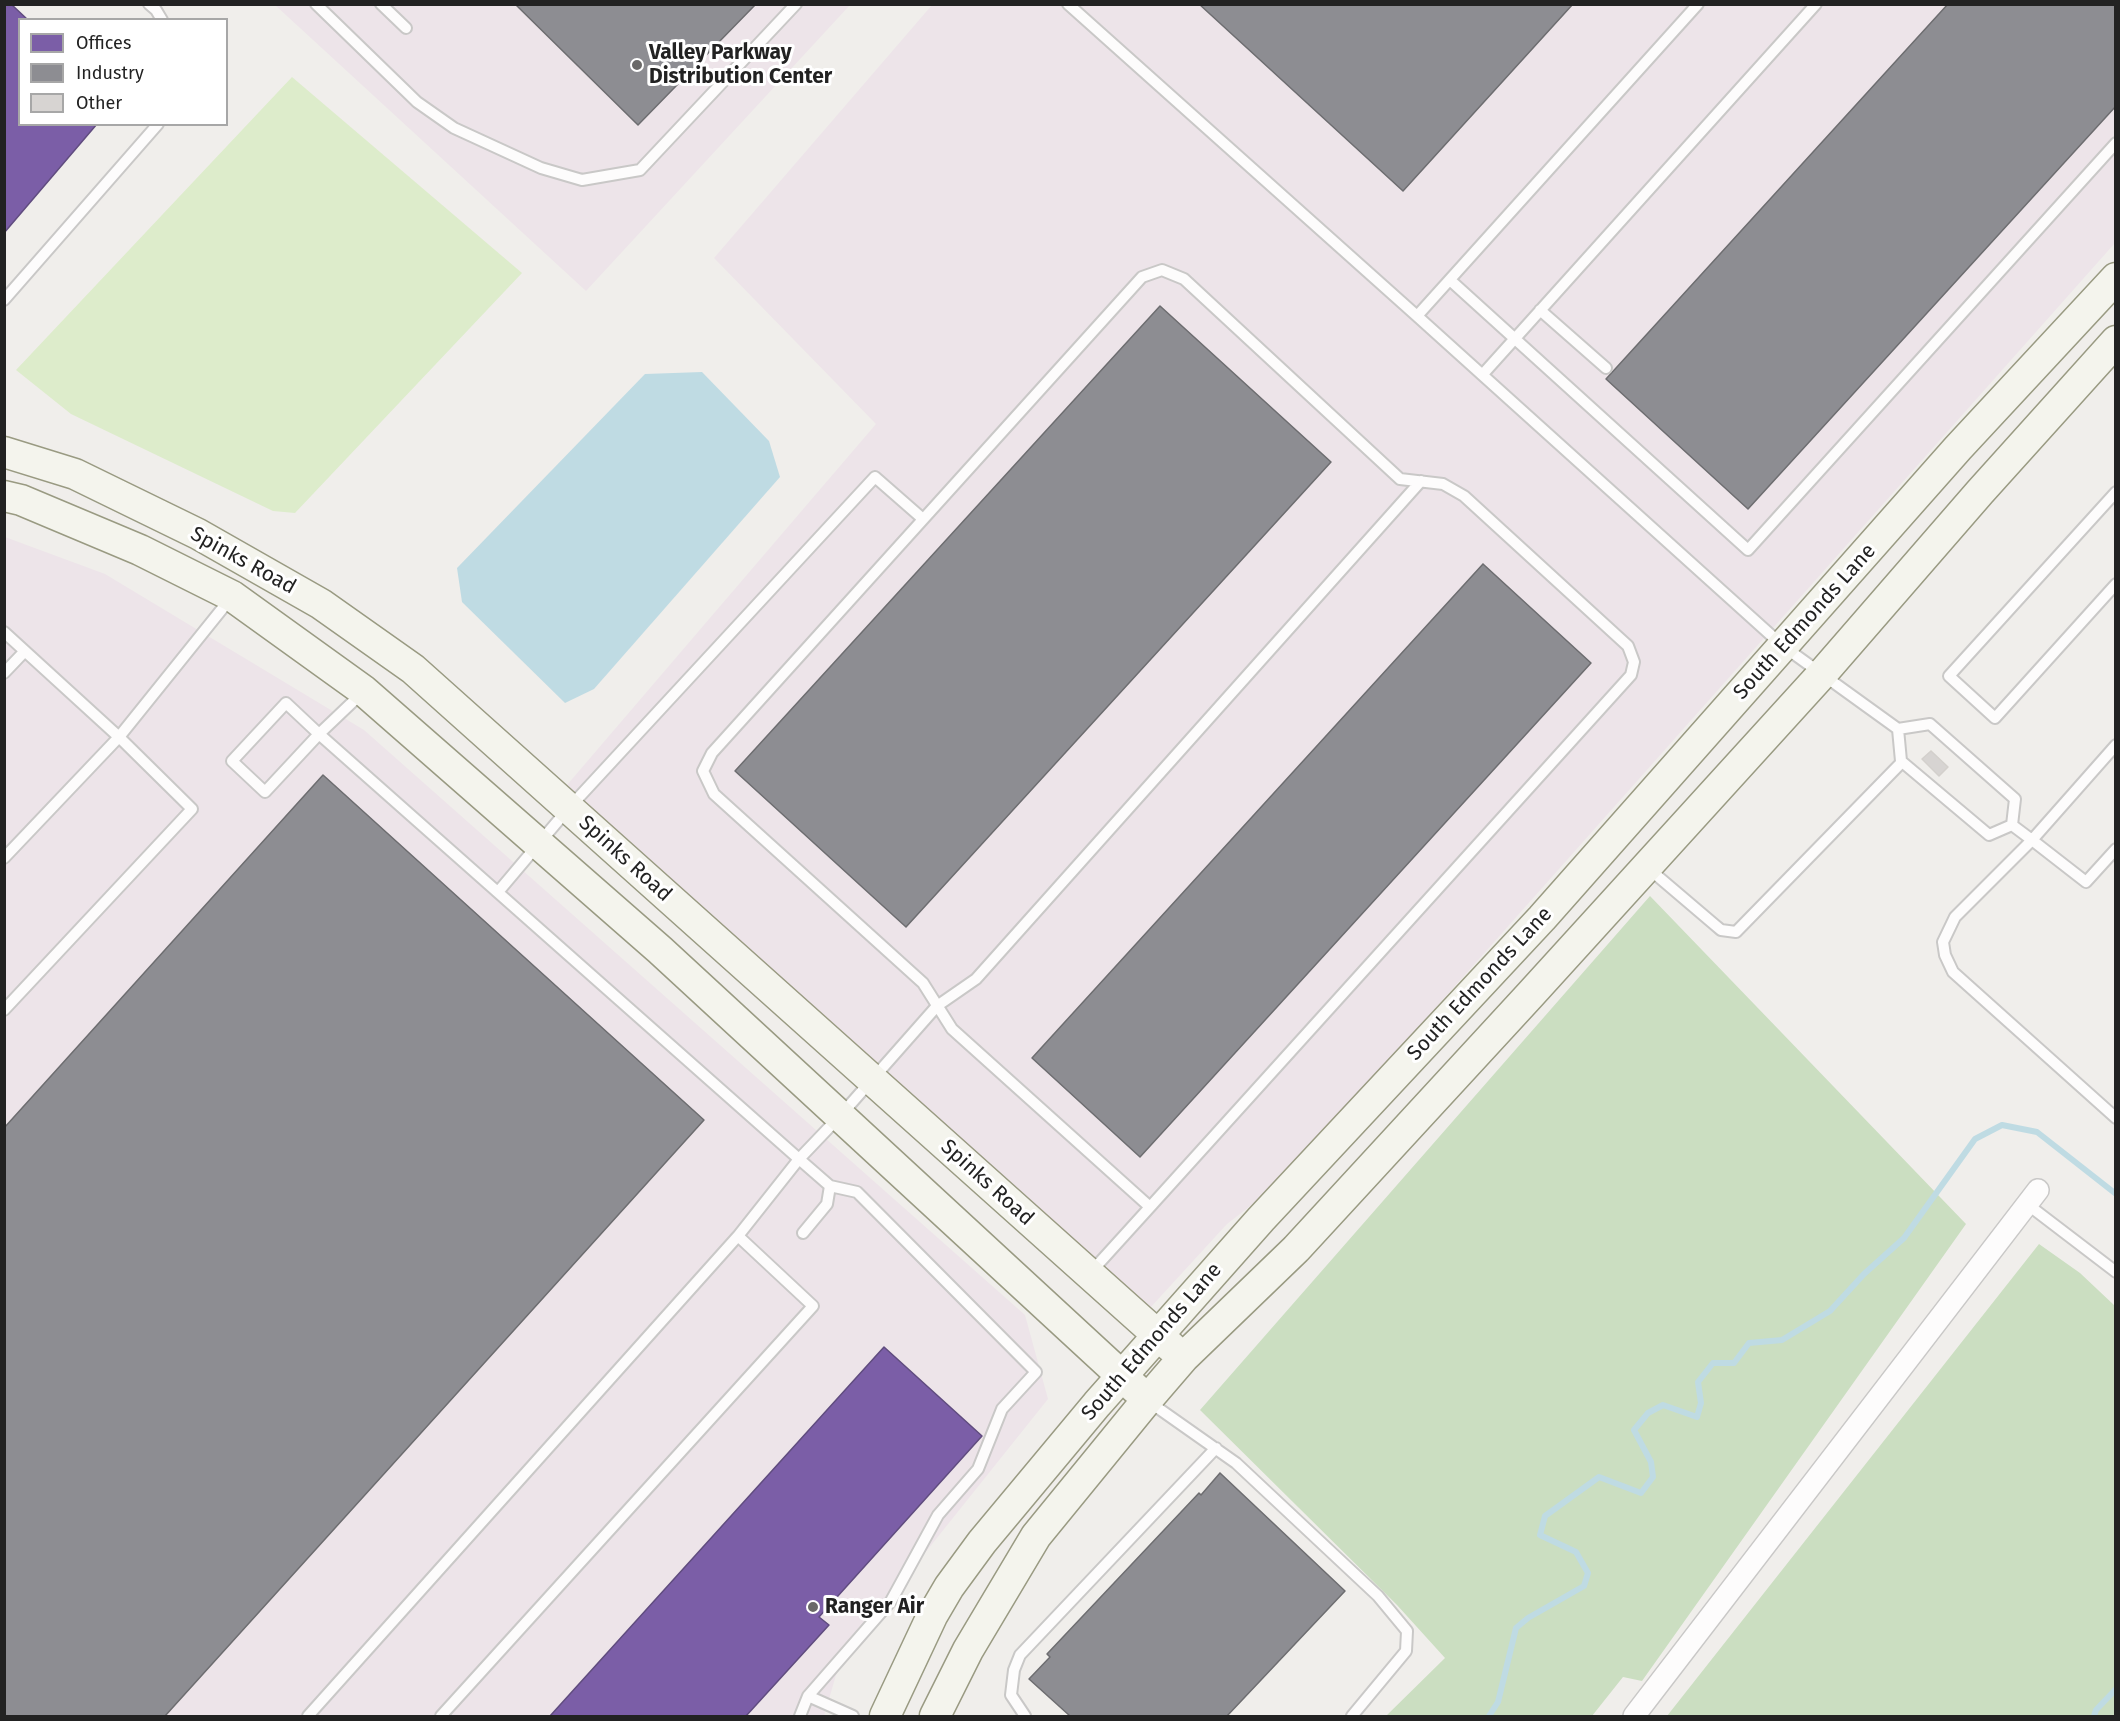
<!DOCTYPE html>
<html>
<head>
<meta charset="utf-8">
<style>
  body { margin:0 }
  #map { position:relative; width:2120px; height:1721px; overflow:hidden; background:#f0eeeb; font-family:"Fira Sans",sans-serif }
  canvas { display:block }
  .frame { position:absolute; inset:0; border:6px solid #222; pointer-events:none }
  .legend { position:absolute; left:18px; top:18px; width:210px; height:108px; box-sizing:border-box; background:#fff; border:2px solid #a7a7a7; margin:0; padding:8px 10px; list-style:none; font-size:18px; color:#222 }
  .legend li { display:flex; align-items:center; gap:12px; height:30px }
  .legend b { width:30px; border:2px solid #a7a7a7 }
</style>
</head>
<body>
<div id="map">
<canvas width="2120" height="1721"></canvas>
<div class="frame"></div>
<ul class="legend">
<li><b style="height:16px;background:#7b5ea7"></b>Offices</li>
<li><b style="height:16px;background:#8d8d92"></b>Industry</li>
<li><b style="height:16px;background:#d7d4d2"></b>Other</li>
</ul>
</div>
<script>
const context = document.querySelector('canvas').getContext('2d');
context.lineJoin = 'round';
function paint(path, color) { context.fillStyle = color; context.fill(path, 'evenodd'); }
const toPath = rows => new Path2D(rows.map(r => 'M' + r).join(''));
function strokePath(path, color, width, dash) { context.strokeStyle = color; context.lineWidth = width; context.lineCap = dash ? 'butt' : 'round'; context.setLineDash(dash || []); context.stroke(path); }
function label(font, color, halo, rows, align = 'center') {
  context.font = font + ' "Fira Sans",sans-serif'; context.lineWidth = 6; context.setLineDash([]); context.textBaseline = 'middle'; context.strokeStyle = halo; context.fillStyle = color; for (const [text, x, y, turn = 0] of rows) {
    context.save(); context.translate(x, y); context.rotate((+turn || 0) * Math.PI / 180); context.textAlign = isNaN(turn) ? turn : align; if (halo) context.strokeText(text, 0, 0); context.fillText(text, 0, 0); context.restore();
  }
}
paint(toPath([
  [275,5,850,5,586,291],
  [932,5,2115,5,2115,243,1280,1183,1227,1224,1150,1308,599,818,567,785,876,424,714,258],
  [5,537,105,574,364,730,1025,1315,1048,1399,841,1658,824,1716,5,1716]
]), '#ede4e9');
paint(toPath([
  [292,77,522,273,295,513,273,511,71,414,16,370]
]), '#ddeccb');
paint(toPath([
  [1650,896,1966,1224,1642,1681,1623,1677,1592,1716,1386,1716,1445,1658,1397,1605,1200,1410],
  [2039,1244,2080,1273,2115,1306,2115,1716,1667,1716]
]), '#cbdec1');
paint(toPath([
  [702,372,769,441,780,477,594,689,565,703,462,602,457,568,645,374]
]), '#bfdbe3');
const offices = toPath([
  [4,4,11,4,28,20,20,20,20,124,97,124,4,233,4,4],
  [884,1347,982,1436,819,1617,829,1625,746,1716,550,1716,884,1347]
]);
paint(offices, '#7b5ea7');
strokePath(offices, '#604c7f', 1.5);
const industry = toPath([
  [515,4,756,4,638,125,515,4],
  [1199,4,1573,4,1403,191,1199,4],
  [1948,4,2116,4,2116,106,1748,509,1606,379,1948,4],
  [1160,306,1331,462,906,927,735,771,1160,306],
  [1483,564,1591,663,1140,1157,1032,1058,1483,564],
  [323,775,704,1120,165,1716,4,1716,4,1128,323,775],
  [1220,1473,1345,1591,1227,1716,1070,1716,1029,1679,1050,1657,1047,1654,1199,1493,1201,1495,1220,1473]
]);
paint(industry, '#8d8d92');
strokePath(industry, '#6d6d70', 1.5);
strokePath(toPath([
  [1489,1716,1498,1702,1516,1628,1528,1618,1584,1586,1588,1573,1576,1552,1540,1535,1545,1516,1599,1477,1641,1493,1653,1477,1651,1462,1634,1430,1648,1413,1663,1405,1697,1417,1701,1403,1698,1382,1713,1363,1734,1363,1749,1343,1782,1340,1830,1311,1864,1274,1904,1238,1975,1139,2002,1125,2037,1132,2116,1194],
  [2094,1716,2096,1710,2116,1689]
]), '#bfdbe3', 6);
const building = toPath([
  [1931,751,1948,767,1939,776,1922,759,1931,751]
]);
paint(building, '#d7d4d2');
strokePath(building, '#d3d0cc', 1.5);
const service = toPath([
  [149,4,156,10,162,20],
  [316,4,417,102,454,128,541,168,582,180,640,170,796,4],
  [381,4,406,28],
  [1068,4,1417,316,1783,646,1898,729],
  [1450,280,1748,550,2116,143],
  [4,300,158,124],
  [1540,310,1606,368],
  [1417,316,1698,4],
  [1483,374,1816,4],
  [2116,492,1949,676,1995,718,2116,584],
  [4,632,119,737,4,858],
  [4,673,25,651],
  [362,693,319,734,265,792,232,761,286,703,319,734,799,1159,738,1236,813,1306,441,1716],
  [1930,724,2015,799,2012,825,1989,835,1901,761,1898,729,1930,724],
  [2116,745,2032,840,2086,882,2116,849],
  [2012,825,2032,840,1955,917,1943,942,1945,955,1953,972,2116,1118],
  [1648,868,1715,925,1721,930,1736,932,1902,762],
  [498,892,568,809,875,477,923,519],
  [4,1010,192,809,119,737,230,599],
  [2027,1204,2116,1272],
  [803,1233,827,1204,830,1186],
  [1091,1272,1150,1207,1631,675,1634,662,1628,646,1464,496,1443,484,1400,479,1184,279,1162,270,1142,277,712,753,703,771,714,794,923,983,952,1029,1150,1207],
  [1148,1401,1236,1463,1378,1596,1407,1631,1406,1651,1352,1716],
  [808,1696,853,1716],
  [308,1716,738,1236],
  [800,1716,808,1696,891,1601,938,1515,978,1469,1002,1409,1036,1372,857,1192,830,1186,799,1159,840,1116,937,1006,976,979,1421,481],
  [1025,1716,1011,1695,1014,1670,1020,1655,1216,1448]
]);
const minor = toPath([
  [1634,1716,2038,1190]
]);
const secondary = toPath([
  [4,452,75,474,198,534,321,604,413,669,1171,1347],
  [4,496,21,500,140,550,232,596,364,691,660,950,1136,1389],
  [885,1716,932,1616,949,1587,982,1542,1097,1404,1261,1219,1542,918,1958,448,2116,278],
  [935,1716,968,1650,1036,1536,1147,1400,1184,1357,1296,1249,1530,995,1822,674,1980,492,2116,341]
]);
strokePath(service, '#c9c8c7', 14);
strokePath(minor, '#c9c8c7', 24);
strokePath(secondary, '#999a82', 33);
strokePath(service, '#fdfcfc', 10);
strokePath(minor, '#fdfcfc', 21);
strokePath(secondary, '#f4f4ed', 30);
for (const [x, y, r, color] of [
  [637,65,6,"#6a6968"],
  [813,1607,6,"#6a6968"]
]) { const dot = new Path2D(); dot.arc(x, y, r, 0, 2 * Math.PI); context.fillStyle = color; context.fill(dot); strokePath(dot, '#fff', 2); }
label('bold 21px', '#222', '#fff', [
  ["Valley Parkway",649,53],
  ["Distribution Center",649,77],
  ["Ranger Air",825,1607]
], 'left');
label('21px', '#222', '#fff', [
  ["Spinks Road",243,561,29],
  ["South Edmonds Lane",1805,622,-48],
  ["Spinks Road",625,859,42],
  ["South Edmonds Lane",1480,984,-47],
  ["Spinks Road",987,1183,42],
  ["South Edmonds Lane",1152,1342,-49]
]);
</script>
</body>
</html>
